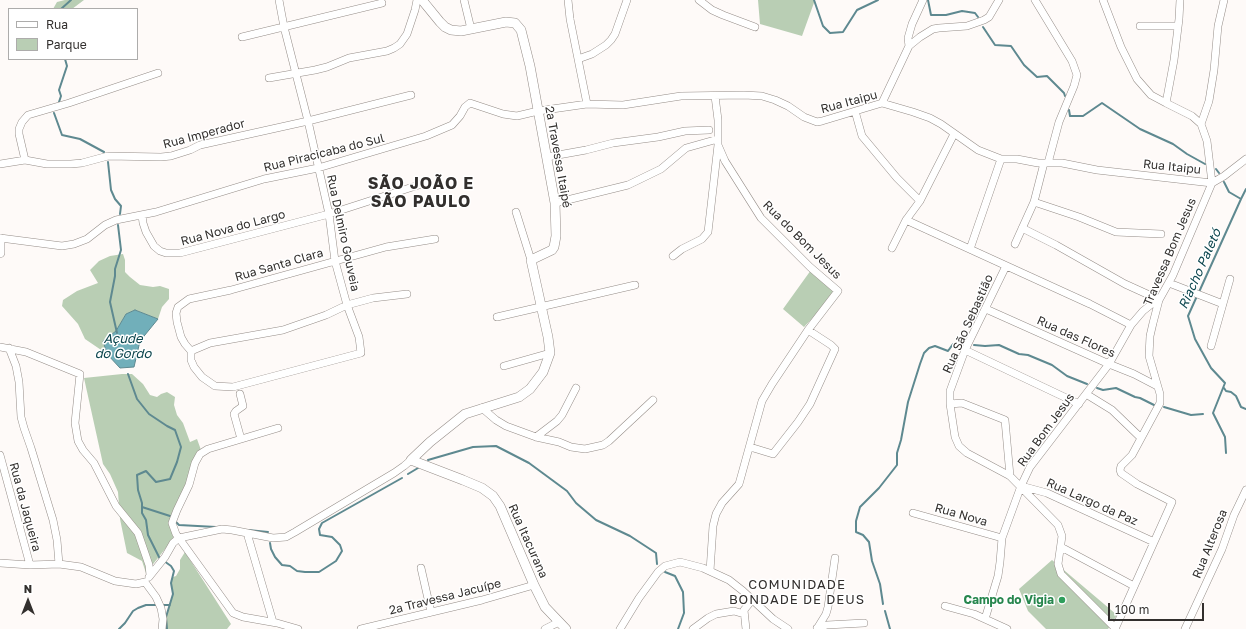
<!DOCTYPE html>
<html>
<head>
<meta charset="utf-8">
<style>
  body { margin:0 }
  #map { position:relative; width:1246px; height:629px; overflow:hidden; background:#fefaf8; font-family:"Golos Text",sans-serif }
  canvas { display:block }
  .legend { position:absolute; left:8px; top:8px; width:130px; height:52px; box-sizing:border-box; background:#fff; border:1px solid #adacab; margin:0; padding:5px 7px; list-style:none; font-size:12px; color:#322f2d }
  .legend li { display:flex; align-items:center; gap:8px; height:20px }
  .legend b { width:20px; border:1px solid #adacab }
  .north { position:absolute; left:8px; top:581px; width:40px; height:40px; -webkit-text-stroke:3px #fff; paint-order:stroke; rotate:0deg; font-size:11px; font-weight:700; line-height:16px; text-align:center; color:#322f2d }
  .north::after { content:''; display:block; margin:auto; width:14px; height:18px; background:#322f2d; clip-path:polygon(50% 0,100% 100%,50% 72%,0 100%) }
  .scale { position:absolute; left:1108px; top:603px; width:96px; height:18px; box-sizing:border-box; border:2px solid #322f2d; border-top:0; padding-left:5px; font-size:12px; line-height:14px; white-space:nowrap; color:#322f2d; -webkit-text-stroke:3px #fff; paint-order:stroke }
</style>
</head>
<body>
<div id="map">
<canvas width="1246" height="629"></canvas>
<ul class="legend">
<li><b style="height:5px;background:#fff"></b>Rua</li>
<li><b style="height:11px;background:#b9ceb4"></b>Parque</li>
</ul>
<div class="north">N</div>
<div class="scale">100 m</div>
</div>
<script>
const context = document.querySelector('canvas').getContext('2d');
context.lineJoin = 'round';
function paint(path, color) { context.fillStyle = color; context.fill(path, 'evenodd'); }
const toPath = rows => new Path2D(rows.map(r => 'M' + r).join(''));
function strokePath(path, color, width, dash) { context.strokeStyle = color; context.lineWidth = width; context.lineCap = dash ? 'butt' : 'round'; context.setLineDash(dash || []); context.stroke(path); }
function label(font, color, halo, rows, align = 'center') {
  context.font = font + ' "Golos Text",sans-serif'; context.lineWidth = 3; context.setLineDash([]); context.textBaseline = 'middle'; context.strokeStyle = halo; context.fillStyle = color; for (const [text, x, y, turn = 0] of rows) {
    context.save(); context.translate(x, y); context.rotate((+turn || 0) * Math.PI / 180); context.textAlign = isNaN(turn) ? turn : align; if (halo) context.strokeText(text, 0, 0); context.fillText(text, 0, 0); context.restore();
  }
}
paint(toPath([
  [65,0,84,0,72,9,53,9,57,2],
  [758,0,815,0,802,36,760,24],
  [123,254,125,260,125,272,130,277,140,285,153,287,160,286,169,289,169,299,162,307,158,319,135,310,126,314,116,331,103,341,107,354,85,339,78,324,62,306,63,300,77,291,98,283,90,270,99,261,110,256],
  [811,270,837,292,804,327,783,309],
  [122,374,132,374,143,384,150,395,157,397,161,394,167,392,175,397,174,405,177,415,183,423,190,442,197,439,201,450,197,453,173,533,173,539,146,573,142,561,127,553,120,519,118,492,110,474,103,464,84,378],
  [185,552,231,624,227,629,167,629,166,617,173,594,171,583,173,577,176,576,180,569,180,560],
  [1052,560,1117,615,1108,629,1046,629,1028,611,1019,589]
]), '#b9ceb4');
const water = toPath([
  [135,310,158,319,140,341,134,367,120,368,107,354,103,341,116,331,126,314,135,310]
]);
paint(water, '#71afba');
strokePath(water, '#5e8990', 1);
strokePath(toPath([
  [814,0,823,26,830,33,843,32,857,10,878,0],
  [928,0,931,15,946,15,962,11,975,13,978,17],
  [61,9,71,0],
  [983,27,995,45,1011,46,1024,65,1037,77,1047,76,1064,93,1065,96],
  [59,102,61,96,59,90,67,66,65,59],
  [1069,110,1070,116,1083,116,1102,103,1140,129,1173,144,1187,154,1205,164],
  [54,113,62,135,80,139,104,152],
  [108,162,111,190,115,199,121,206,120,214],
  [1216,169,1219,173],
  [1224,182,1229,192,1241,199,1246,189],
  [1199,292,1241,199],
  [1197,296,1188,316,1195,339,1211,368,1225,383,1213,413,1225,437,1226,453],
  [117,333,110,302,115,276,115,269,121,250,118,225],
  [974,345,985,346,999,345,1019,354,1028,355,1052,365,1067,376,1087,384],
  [128,374,137,399,149,414,167,426,175,430,181,447,177,462,170,479,156,482,146,471,137,475,138,490,142,503,142,513,146,520,148,535,160,559],
  [1097,388,1103,390,1116,388,1135,397,1140,398,1154,405],
  [1224,388,1226,391,1231,392,1236,396,1241,407,1246,409],
  [1164,407,1191,415,1203,414],
  [428,460,473,447,496,446,529,463,567,491,576,503,596,520,630,536,656,553,657,564],
  [408,474,418,468],
  [142,507,170,516],
  [176,522,179,525,216,527],
  [248,530,268,532],
  [270,543,271,549,275,557,282,565,290,566,297,571,305,572,319,572,336,561,342,551,340,545,332,537,320,535,319,529,322,523,402,478],
  [164,561,171,566,174,571,171,583,173,594,166,617,167,629],
  [665,572,675,576,683,592,684,613,678,629],
  [883,604,880,584,872,561,869,542,863,535,856,532,856,521,860,507,879,488,897,465,897,453,901,440,908,402,920,364,924,353,929,348,935,346,948,351,953,344,963,343],
  [885,611,890,629],
  [119,629,125,623,133,611,138,608,146,605,170,605]
]), '#5e8990', 2);
const minor = toPath([
  [279,0,284,27,308,121,329,214,335,261,347,305,359,337,361,353,233,387,215,386,202,377,194,367,191,360,191,351,210,343,283,330,326,315,347,305,373,298,407,294],
  [464,0,471,29],
  [568,0,570,19,587,104],
  [699,0,712,10,723,15,755,27],
  [1035,0,1072,61,1077,75,1074,86,1059,122,1048,163],
  [1103,0,1121,47,1137,79,1151,95,1166,103],
  [1140,26,1178,26],
  [242,37,382,3],
  [909,46,920,37,933,29,939,28,967,26,984,20,989,17,999,0],
  [578,59,592,54,606,45,611,40,615,34,627,0],
  [269,78,315,70,327,67,349,58,387,51,394,48,400,44,407,34,415,10,417,0],
  [882,103,909,46,908,38,912,24,923,0],
  [855,111,862,136,897,178,920,201],
  [1201,124,1209,101,1214,70,1218,26,1224,0],
  [547,157,586,150,613,143,658,137,685,131,709,130],
  [25,160,19,134,19,129,22,122,28,115,69,103,158,73],
  [0,164,25,160,47,164,71,164,82,163,108,156,161,157,171,156,190,150,200,145,308,121,411,95],
  [1034,202,1079,217,1116,232,1161,234],
  [555,203,628,185,661,169,686,148,718,139,718,120,715,96],
  [516,212,531,260],
  [142,215,143,223,146,232,154,246,160,251,166,253,180,253,329,214,425,183],
  [906,220,1090,304,1131,325],
  [1022,228,1056,245,1125,284,1158,299],
  [0,238,62,246,74,244,87,239,105,225,116,220,156,212,264,179,318,168,426,136,452,125,460,116,465,107,470,103,503,114,517,116,538,111,587,104,623,105,681,96,744,95,762,96,775,100,788,106,804,117,817,122,822,121,882,103,913,112,930,118,941,124,978,150,1001,159,1017,159,1038,163,1062,163,1097,170,1212,183,1224,176,1246,159],
  [1015,244,1034,202,1044,163],
  [892,248,906,220,920,201,954,134],
  [970,249,1001,159],
  [673,256,682,249,702,239,708,232,718,145],
  [1006,266,965,350,950,391,950,404,955,437,959,446,967,453,1010,476,1058,525,1062,536,1058,564,1061,574,1115,628],
  [1169,283,1223,304],
  [986,309,1109,364,1134,374,1157,386],
  [497,317,635,285],
  [1211,346,1230,279],
  [0,347,26,352,80,374,75,423,78,441,83,450,94,463,116,506,138,533,149,565,150,575],
  [9,348,16,366,19,382,21,417,24,428,31,448,53,520,57,540,59,564],
  [965,350,1079,404],
  [191,351,185,344,181,337,177,322,176,313,178,307,189,299,231,290,386,247,435,239],
  [504,366,550,353],
  [240,394,243,406,236,411,234,414,241,439],
  [1086,394,1112,410,1141,438],
  [950,404,962,403,1005,420,1010,476],
  [482,408,496,420,506,426,536,437,559,442,571,447,585,449,603,445,609,441,653,400],
  [278,428,208,449,200,454,195,463,189,485,177,510,172,523,176,534,233,613,243,617,277,623,298,629],
  [536,437,557,421,562,415,576,388],
  [750,447,773,454,798,422,810,404,835,349,831,345,808,330],
  [0,455,30,565],
  [1021,486,1047,493,1154,542],
  [913,513,1002,538],
  [247,533,273,622],
  [179,538,222,529,232,530,273,538,286,537,295,532,394,473,404,466,411,460],
  [1061,547,1134,586],
  [0,563,30,565,59,564,81,567,115,581,136,584,145,582],
  [421,568,431,612],
  [710,571,713,526,716,514,722,503,739,484,762,401,772,384,808,330,838,291,810,267,761,218,725,161,718,145,718,139],
  [149,577,165,557,173,543,179,538],
  [145,582,156,597,161,608,163,619,162,629],
  [945,606,974,614,1007,629],
  [985,619,998,576,1000,562,1002,538,1021,486,1030,467,1109,364,1131,325,1143,311,1158,299,1159,300],
  [818,627,826,614,828,607,835,558],
  [817,628,827,625,864,623],
  [361,629,482,600,534,585],
  [545,629,559,622],
  [620,629,639,598,658,572,665,566,680,562,703,568,729,580,743,591,773,619,788,629],
  [693,629,708,618,716,614,734,611,744,614],
  [746,629,744,610,752,600],
  [1115,629,1172,502,1137,484,1121,473,1120,470,1121,466,1132,455,1160,403,1160,394,1149,356,1150,336,1153,323,1159,300,1173,275,1212,183,1207,141,1201,124,1192,116,1166,103,1174,60,1179,19,1180,0],
  [1185,629,1222,549,1234,515,1246,490]
]);
const tertiary = toPath([
  [422,0,440,22,445,27,451,30,461,31,506,22,515,23,521,30,530,66,555,203,556,236,554,247,552,250,531,260,548,337,550,353,543,372,530,389,519,397,465,414,430,442,411,460,463,480,482,488,493,496,500,506,534,585,545,607,566,629],
  [0,239,0,253]
]);
strokePath(minor, '#958d88', 8);
strokePath(tertiary, '#958d88', 10);
strokePath(minor, '#fff', 7);
strokePath(tertiary, '#fff', 9);
for (const [x, y, r, color] of [
  [1062,600,4,"#2e9e5b"]
]) { const dot = new Path2D(); dot.arc(x, y, r, 0, 2 * Math.PI); context.fillStyle = color; context.fill(dot); strokePath(dot, '#fff', 1.5); }
label('12px', '#322f2d', '#fff', [
  ["Rua Itaipu",849,102,-15],
  ["Rua Imperador",204,134,-15],
  ["Rua Piracicaba do Sul",324,153,-14],
  ["2ª Travessa Itaipé",558,157,80],
  ["Rua Itaipu",1172,167,6],
  ["Rua Nova do Largo",233,228,-15],
  ["Rua Delmiro Gouveia",343,233,78],
  ["Rua do Bom Jesus",802,240,45],
  ["Travessa Bom Jesus",1170,252,-67],
  ["Rua Santa Clara",279,265,-16],
  ["Rua São Sebastião",968,324,-66],
  ["Rua das Flores",1076,337,24],
  ["Rua Bom Jesus",1046,430,-54],
  ["Rua Largo da Paz",1092,502,24],
  ["Rua da Jaqueira",25,507,75],
  ["Rua Nova",961,515,16],
  ["Rua Itacurana",528,541,66],
  ["Rua Alterosa",1210,544,-68],
  ["2ª Travessa Jacuípe",445,597,-14]
]);
label('bold 12px', '#27864d', '#fff', [
  ["Campo do Vigia",1054,600]
], 'right');
label('italic 13px', '#0c464e', '#fff', [
  ["Riacho Paletó",1200,269,-66],
  ["Açude",123,339],
  ["do Gordo",123,354]
]);
context.letterSpacing = '1px';
label('13px', '#322f2d', '#fff', [
  ["COMUNIDADE",797,585],
  ["BONDADE DE DEUS",797,600]
]);
context.letterSpacing = '0px';
context.letterSpacing = '1px';
label('bold 16px', '#322f2d', '#fff', [
  ["SÃO JOÃO E",421,184],
  ["SÃO PAULO",421,202]
]);
context.letterSpacing = '0px';
</script>
</body>
</html>
